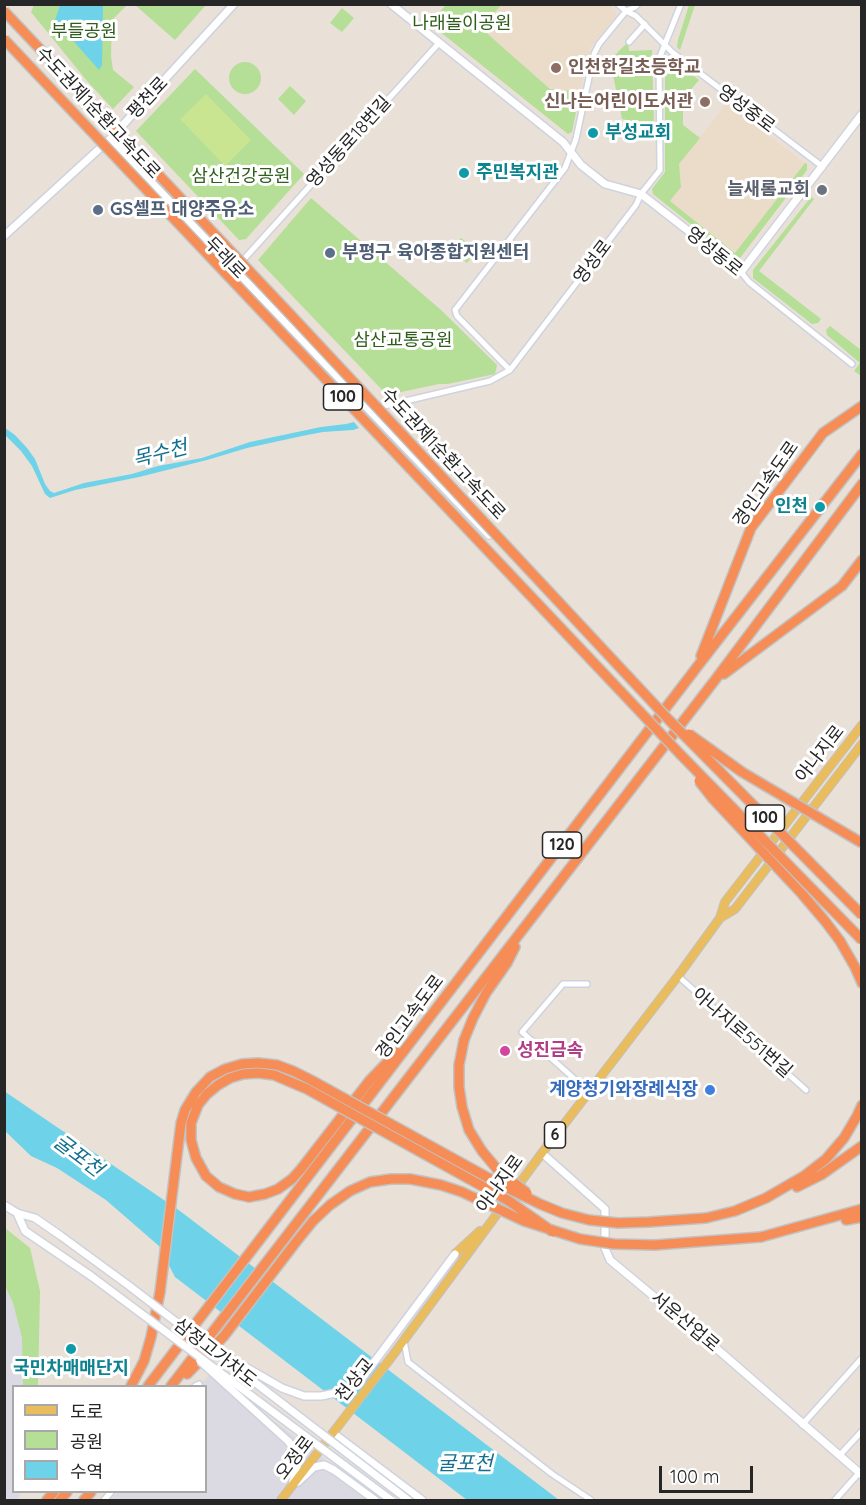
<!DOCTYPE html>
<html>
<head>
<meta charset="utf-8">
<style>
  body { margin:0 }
  #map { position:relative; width:866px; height:1505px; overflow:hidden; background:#e9e0d8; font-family:Quicksand,"Noto Sans KR",sans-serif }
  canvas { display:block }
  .frame { position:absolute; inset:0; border:6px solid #262626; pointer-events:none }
  .legend { position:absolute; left:12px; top:1385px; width:195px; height:108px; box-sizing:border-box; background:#fff; border:2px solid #a8a8a8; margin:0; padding:8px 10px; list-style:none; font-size:18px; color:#262626 }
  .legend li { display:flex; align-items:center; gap:12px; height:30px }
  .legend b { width:30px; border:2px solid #a8a8a8 }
  .scale { position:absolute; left:659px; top:1466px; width:94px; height:27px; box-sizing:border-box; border:3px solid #262626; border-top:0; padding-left:8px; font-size:18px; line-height:21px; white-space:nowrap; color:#262626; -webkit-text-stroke:4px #fff; paint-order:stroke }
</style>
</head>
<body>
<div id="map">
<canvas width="866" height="1505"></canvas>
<div class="frame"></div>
<ul class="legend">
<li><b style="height:8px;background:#e9bc5d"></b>도로</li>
<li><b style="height:16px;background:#b5de96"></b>공원</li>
<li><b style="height:16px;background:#6ed2e8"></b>수역</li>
</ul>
<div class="scale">100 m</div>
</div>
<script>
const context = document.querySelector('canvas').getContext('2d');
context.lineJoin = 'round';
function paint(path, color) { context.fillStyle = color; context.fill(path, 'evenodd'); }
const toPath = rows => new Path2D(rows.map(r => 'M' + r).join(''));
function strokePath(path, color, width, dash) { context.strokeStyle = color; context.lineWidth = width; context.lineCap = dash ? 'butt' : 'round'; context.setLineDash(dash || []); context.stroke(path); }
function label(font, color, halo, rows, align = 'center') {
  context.font = font + ' Quicksand,"Noto Sans KR",sans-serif'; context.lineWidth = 6; context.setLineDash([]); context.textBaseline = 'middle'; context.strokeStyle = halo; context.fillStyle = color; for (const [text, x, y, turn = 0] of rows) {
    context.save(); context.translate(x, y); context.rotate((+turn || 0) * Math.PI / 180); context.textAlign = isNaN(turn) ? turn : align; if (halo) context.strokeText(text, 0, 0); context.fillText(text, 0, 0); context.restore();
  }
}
paint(toPath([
  [4,1286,13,1303,22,1338,23,1386,14,1386,14,1492,20,1492,18,1500,5,1500],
  [211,1373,378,1500,110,1500,117,1492,206,1492,206,1386,199,1386]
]), '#dbd9e1');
paint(toPath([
  [609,4,616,11,616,16,590,48,580,92,550,89,481,28,501,5],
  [727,103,805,163,736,253,670,201,681,187,679,164]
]), '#eadcc8');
paint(toPath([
  [174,4,177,6,179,5,206,5,175,40,135,5],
  [34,5,127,5,112,20,111,56,113,70,134,87,113,109,87,81,31,12],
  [446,5,501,5,481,28,550,89,580,92,572,132,568,134,429,23],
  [689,5,695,5,680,50,677,47,678,40],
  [342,8,354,18,342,32,330,23],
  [628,42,629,51,652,50,654,126,622,119,610,60],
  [669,59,675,61,699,80,683,99,683,125,700,138,679,164,681,187,670,201,735,253,805,163,807,164,807,170,740,258,733,258,653,194,652,189,665,172,665,63],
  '229 78a16 16 0 1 1 32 0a16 16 0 1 1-32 0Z',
  [195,69,304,174,246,239,239,240,136,131],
  [290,86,306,101,294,115,278,99],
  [811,197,814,199,759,271,821,319,818,323,812,324,753,278,753,270],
  [311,198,441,310,497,365,495,374,448,384,439,384,387,395,258,260],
  [461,238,477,250,467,263,451,250],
  [830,326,861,350,861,376,854,371,860,363,827,335,826,330],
  [5,1228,30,1248,40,1291,38,1386,23,1386,22,1338,13,1303,5,1286]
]), '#b5de96');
paint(toPath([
  [206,94,251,140,225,166,180,119]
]), '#c9e592');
paint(toPath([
  [60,5,103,5,102,65,99,70,55,20],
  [354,422,359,428,353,430,323,432,302,436,247,448,207,460,139,477,75,490,50,498,45,494,32,466,21,451,4,434,5,428,15,435,27,448,35,459,45,484,50,491,54,493,84,483,132,474,158,466,202,458,250,442,321,427,346,424],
  [4,1091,180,1211,559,1500,467,1500,175,1277,159,1246,106,1200,57,1168,31,1156,5,1131]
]), '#6ed2e8');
const street = toPath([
  [618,4,626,11,636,16,672,52,823,167],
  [629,42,645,24],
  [235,269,439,43],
  [741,272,749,282,852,364],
  [510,370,457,316,455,310,565,168,576,139,594,54,599,44,626,11,635,7,638,4],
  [376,408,490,381,510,370,636,205,641,194,660,170,659,59,681,4],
  [678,976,806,1090],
  [587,984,563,984,522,1032,589,1092],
  [404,1341,408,1362,552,1474,591,1500],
  [195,1386,199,1384],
  [802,1425,862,1358],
  [839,1456,862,1431],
  [104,1500,111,1492],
  [835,1500,859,1473]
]);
const secondary = toPath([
  [391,4,563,142,581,165,605,184,641,194,741,272,862,114],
  [110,139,489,535],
  [4,236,110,139,234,4],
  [542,1153,605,1209,605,1248,610,1260,716,1348,862,1475],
  [4,1205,17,1213],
  [333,1433,422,1500],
  [288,1441,300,1456,292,1485],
  [298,1482,314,1467,324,1465,334,1470,375,1500]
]);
const primary = toPath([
  [720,918,735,909,862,744],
  [455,1254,480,1231],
  [281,1500,393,1355,542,1153,678,976,720,918,725,902,862,725]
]);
const highway = toPath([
  [701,656,751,528,823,433,862,406],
  [724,674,842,586,862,560],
  [840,941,855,967,862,983],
  [464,1040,473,1018,486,993,507,963,515,947],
  [797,1187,821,1175,862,1146],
  [249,1197,265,1194,278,1189,292,1179,301,1169,370,1080,397,1052],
  [766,1198,804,1176,826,1159,844,1138,857,1116,862,1105],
  [846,1220,862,1217],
  [761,1237,862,1209],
  [187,1374,224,1336,296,1242,313,1221,330,1205,350,1191,370,1182,391,1179,410,1179],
  [131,1386,144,1361,151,1337,160,1292],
  [148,1386,697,667,862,454],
  [171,1386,715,680,862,484],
  [47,1500,54,1492],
  [60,1500,67,1492],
  [84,1500,91,1492]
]);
strokePath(street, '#ced3df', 8);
strokePath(secondary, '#ced3df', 10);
strokePath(primary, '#c2c2c2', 10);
strokePath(highway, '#c2c2c2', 12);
strokePath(street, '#fff', 5);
strokePath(secondary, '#fff', 7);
strokePath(primary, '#e9bc5d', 8);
strokePath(highway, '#f68d56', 9);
const secondaryBridge = toPath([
  [17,1213,35,1218,61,1236,128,1285,408,1500],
  [17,1213,25,1231,91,1276,391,1500],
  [218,1351,282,1388,304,1396,321,1396,341,1392,360,1381,455,1254],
  [200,1361,288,1441]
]);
const highwayBridge = toPath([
  [4,11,290,314,669,720,862,915],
  [4,39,680,754,862,940],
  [689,734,742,772,862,843],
  [699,781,713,799,802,894,825,921,840,941],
  [464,1040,459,1065,459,1087,462,1107,469,1130,482,1151,497,1169,527,1193],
  [410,1179,441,1185,462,1192,524,1221,580,1239,614,1244,655,1245,761,1237],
  [249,1197,235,1194,219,1187,206,1176,196,1158,191,1140,191,1123,198,1105,207,1094,218,1085,230,1078,243,1074,258,1073,274,1075,307,1089,509,1201,553,1232],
  [160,1292,181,1123,185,1110,196,1092,210,1077,225,1069,242,1064,258,1063,277,1065,293,1071,311,1080,503,1186,540,1204,562,1213,589,1220,618,1223,649,1222,706,1218,735,1211,766,1198]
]);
strokePath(secondaryBridge, '#ced3df', 10, []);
strokePath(highwayBridge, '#c2c2c2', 12, []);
strokePath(secondaryBridge, '#fff', 7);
strokePath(highwayBridge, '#f68d56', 9);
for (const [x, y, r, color] of [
  [556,68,6,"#8d6e63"],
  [705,102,6,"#8d6e63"],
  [593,133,6,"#0f9aa8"],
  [464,173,6,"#0f9aa8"],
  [822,190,6,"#6b7280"],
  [98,210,6,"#5c6f8a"],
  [330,253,6,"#5c6f8a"],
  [820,507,6,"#0f9aa8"],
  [505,1051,6,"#d1479c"],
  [710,1090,6,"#3f7fe0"],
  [71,1349,6,"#0f9aa8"]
]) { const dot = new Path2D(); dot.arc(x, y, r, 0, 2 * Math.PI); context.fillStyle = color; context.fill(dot); strokePath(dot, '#fff', 2); }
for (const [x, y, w] of [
  [343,397,39],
  [765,818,39],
  [562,845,39],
  [555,1135,21]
]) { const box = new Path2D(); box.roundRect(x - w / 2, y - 13, w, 26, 4.5); context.fillStyle = '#fff'; context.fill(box); strokePath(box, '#262626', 1.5); }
label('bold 16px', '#262626', null, [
  ["100",343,397],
  ["100",765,818],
  ["120",562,845],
  ["6",555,1135]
]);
label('18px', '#2f5e1c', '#fff', [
  ["나래놀이공원",462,24],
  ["부들공원",84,32],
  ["삼산건강공원",241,177],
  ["삼산교통공원",403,341]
]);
label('bold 18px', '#785e54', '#fff', [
  ["인천한길초등학교",568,68],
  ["신나는어린이도서관",693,102,"right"]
], 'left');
label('18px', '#262626', '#fff', [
  ["평천로",148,98,-47],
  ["영성중로",746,109,37],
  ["수도권제1순환고속도로",98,113,47],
  ["영성동로18번길",349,142,-48],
  ["영성동로",714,252,39],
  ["두레로",225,258,46],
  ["영성로",593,262,-53],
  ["수도권제1순환고속도로",443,454,47],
  ["경인고속도로",766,484,-55],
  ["아나지로",820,754,-52],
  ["경인고속도로",410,1017,-53],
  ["아나지로551번길",742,1033,41],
  ["아나지로",500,1184,-54],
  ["서운산업로",685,1322,40],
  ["삼정고가차도",215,1353,38],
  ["천상교",355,1380,-52],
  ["오정로",295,1458,-53]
]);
label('bold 18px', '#0d838f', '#fff', [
  ["부성교회",605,133],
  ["주민복지관",476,173],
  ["인천",808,507,"right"],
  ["국민차매매단지",71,1369,"center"]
], 'left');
label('bold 18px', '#5b616d', '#fff', [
  ["늘새롬교회",810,190]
], 'right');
label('bold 18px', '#4e5e75', '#fff', [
  ["GS셀프 대양주유소",110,210],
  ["부평구 육아종합지원센터",342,253]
], 'left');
label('bold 18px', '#b23c85', '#fff', [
  ["성진금속",517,1051]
], 'left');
label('bold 18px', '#366cbe', '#fff', [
  ["계양청기와장례식장",698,1090]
], 'right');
label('italic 20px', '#136f8e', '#fff', [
  ["목수천",160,454,-14],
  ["굴포천",78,1156,37],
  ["굴포천",465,1464]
]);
</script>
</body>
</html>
